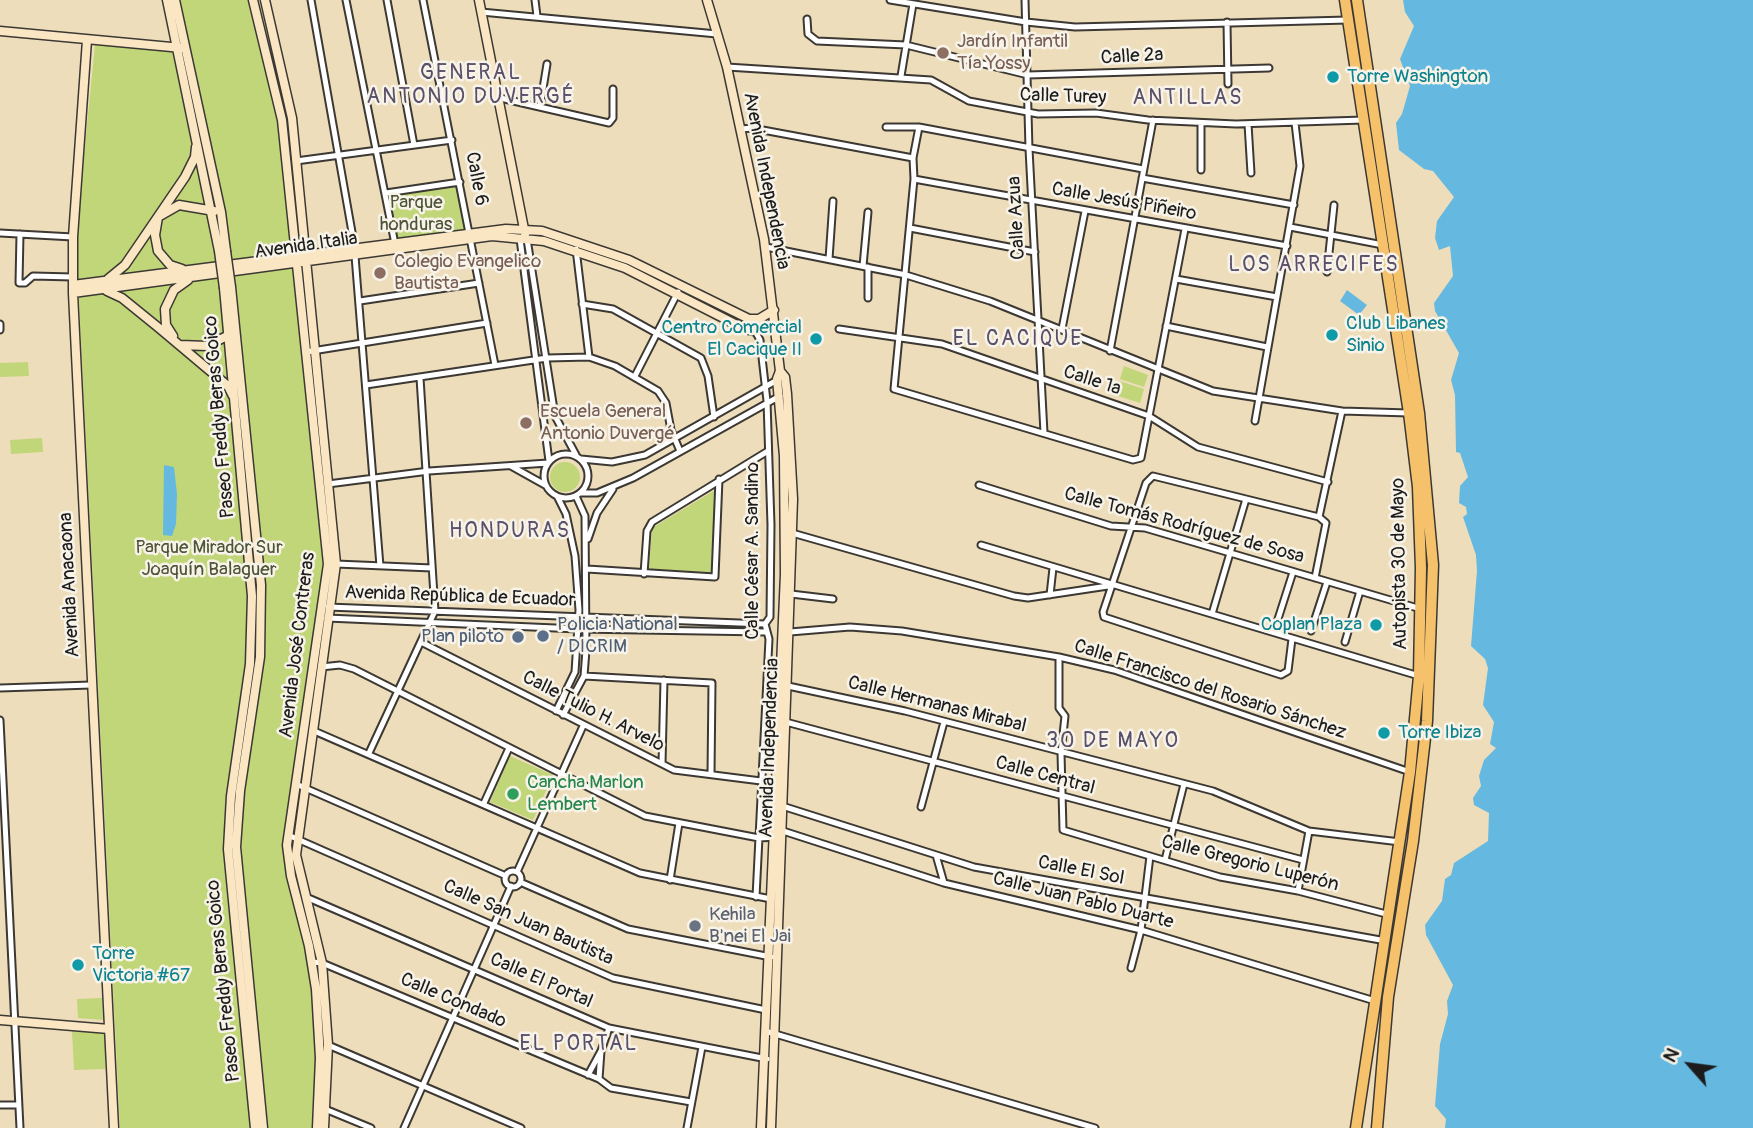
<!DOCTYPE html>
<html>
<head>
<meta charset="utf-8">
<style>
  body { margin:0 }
  #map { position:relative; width:1753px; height:1128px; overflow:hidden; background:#eeddba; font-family:Pangolin,sans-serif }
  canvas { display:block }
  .north { position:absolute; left:1655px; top:1030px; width:70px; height:70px; -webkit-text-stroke:5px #f7f3e8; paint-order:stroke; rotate:298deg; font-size:19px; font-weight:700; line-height:28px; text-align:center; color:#1c1c1c }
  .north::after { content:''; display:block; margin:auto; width:24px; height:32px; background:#1c1c1c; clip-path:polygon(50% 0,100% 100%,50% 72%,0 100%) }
</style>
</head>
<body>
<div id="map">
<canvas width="1753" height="1128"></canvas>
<div class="north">N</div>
</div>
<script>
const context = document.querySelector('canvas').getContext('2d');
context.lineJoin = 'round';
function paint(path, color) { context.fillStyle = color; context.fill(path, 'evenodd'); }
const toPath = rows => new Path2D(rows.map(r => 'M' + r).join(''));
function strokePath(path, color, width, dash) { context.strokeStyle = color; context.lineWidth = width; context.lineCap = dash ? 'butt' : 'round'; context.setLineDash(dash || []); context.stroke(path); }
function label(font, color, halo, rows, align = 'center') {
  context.font = font + ' Pangolin,sans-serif'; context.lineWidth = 5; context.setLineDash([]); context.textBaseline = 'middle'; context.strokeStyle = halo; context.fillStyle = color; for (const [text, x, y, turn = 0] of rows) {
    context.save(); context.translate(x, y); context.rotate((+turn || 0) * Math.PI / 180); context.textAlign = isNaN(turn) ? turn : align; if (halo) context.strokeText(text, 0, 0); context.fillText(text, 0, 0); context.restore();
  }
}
paint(toPath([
  [179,0,250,0,279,126,325,564,285,840,313,989,317,1058,314,1128,120,1128,77,260,78,215,95,45,190,51],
  [460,182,470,232,395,244,386,193],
  [28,362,29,376,0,377,0,363],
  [1124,366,1148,375,1144,387,1120,379],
  [1119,381,1144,389,1140,403,1115,395],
  [42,438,43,452,11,454,10,440],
  '550 477a15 15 0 1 1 30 0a15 15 0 1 1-30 0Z',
  [715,490,714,573,649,569,652,528],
  [510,756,553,775,533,820,490,802],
  [102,998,103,1020,78,1018,77,999],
  [72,1031,105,1032,105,1069,74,1070]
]), '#c1d579');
paint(toPath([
  [1403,0,1753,0,1753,1128,1445,1128,1446,1119,1435,1106,1440,1044,1448,1014,1447,1001,1453,985,1426,935,1425,925,1442,901,1445,879,1451,875,1454,863,1488,841,1489,813,1474,805,1473,798,1481,786,1479,776,1484,760,1496,748,1490,744,1494,722,1483,705,1488,668,1485,659,1471,646,1477,571,1476,555,1463,517,1467,514,1466,507,1459,503,1460,486,1468,477,1460,453,1456,452,1455,395,1451,380,1459,353,1435,311,1434,303,1453,276,1450,246,1439,250,1435,238,1437,221,1454,197,1433,171,1424,169,1399,150,1396,123,1402,114,1410,86,1400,59,1414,26,1405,12],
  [1347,290,1367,305,1359,315,1340,301],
  [164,465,174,467,177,494,176,524,172,536,163,535]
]), '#65b9e1');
const street = toPath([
  [311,0,355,249],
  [346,0,395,244],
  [387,0,414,145],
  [423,0,495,365],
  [535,0,537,16],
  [890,0,1026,22,1075,27,1348,20],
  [1025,0,1029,149,1044,433],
  [481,12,717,34],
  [807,19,808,34,817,41,906,45,1028,75,1269,68],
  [1227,22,1228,84],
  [727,67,931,80,969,101,1038,114,1096,113,1148,120,1236,124,1364,120],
  [901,76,913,4],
  [496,97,609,123,613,118,613,89],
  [540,107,547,64],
  [1248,124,1251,173],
  [886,127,919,127,1143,169],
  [919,127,913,158,914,179,894,389,1133,460,1141,458,1185,229],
  [741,129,752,128,913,158],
  [296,161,452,140],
  [1201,170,1201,123],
  [1142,178,1294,205],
  [914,179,1287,246],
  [386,193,460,182],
  [1290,227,1383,245],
  [910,228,1035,252],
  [0,233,73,237],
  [20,234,19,283,25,283,33,276,73,277],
  [520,239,549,461],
  [527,239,555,416,576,455],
  [766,247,906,275,990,301,1213,391,1342,411,1409,413],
  [576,249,589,357],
  [355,256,380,566],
  [829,259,833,201],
  [863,266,868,212],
  [1327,272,1334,205],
  [1176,279,1277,297],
  [868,298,868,267],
  [360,301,479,283],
  [582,304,613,309,701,358,708,376,714,417],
  [0,324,0,330],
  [1166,326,1267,347],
  [839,329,942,344,1149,416,1198,447,1328,482],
  [1062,329,1085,211],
  [755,331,760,340,767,401,771,525,770,617,765,624,769,639,756,897],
  [1110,351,1153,120],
  [306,352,487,323],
  [635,376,678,292],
  [366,385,547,358,589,357,615,366,658,391,666,403,671,430,680,451],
  [1255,421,1300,166,1295,123],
  '544 476a22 22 0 1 1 44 0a22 22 0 1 1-44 0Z',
  [581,459,612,462,645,455,779,379],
  [511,466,545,485],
  [328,484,429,471,548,463],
  [979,485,1111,526,1145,528,1421,609],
  [581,493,597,493,633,478,780,396],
  [792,533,1014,596,1028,598,1108,586],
  [588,539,597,513,613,489],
  [981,545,1419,676],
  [336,564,432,568],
  [587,569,715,577,719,479],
  [644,574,647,531,652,522,768,451],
  [1315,578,1326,523,1319,517,1342,411],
  [791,594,833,599],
  [1050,595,1053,568],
  [328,607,765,624],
  [1212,614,1246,499],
  [327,618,578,629,765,632],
  [1278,619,1293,572],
  [1311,631,1327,582],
  [790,632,850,627,902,631,1059,657,1114,670,1410,772],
  [1292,639,1288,671,1281,675,1104,617,1103,612,1146,483,1153,476,1319,517],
  [421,642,674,770,761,781],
  [1345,642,1360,591],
  [1059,657,1059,708,1065,716,1061,753,1063,830,1220,877,1298,891,1390,915],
  [321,667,340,665,354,669,645,816,759,838,777,837],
  [584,676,712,683,711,774],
  [788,686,905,711,1213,791,1309,831,1400,842],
  [0,688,91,685],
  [556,711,575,672,579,610,575,556,566,514,557,496],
  [563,715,584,676,586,650,585,516,576,496],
  [0,720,20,1128],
  [782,721,1303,860],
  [312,730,640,873,771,899],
  [369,753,435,611,420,378],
  [662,764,664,680],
  [296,784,506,876],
  [484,803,509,748],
  [779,805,974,867,1386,941],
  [921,807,944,722],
  [783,831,944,883,1141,930,1375,1001],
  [288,835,613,978,766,1010],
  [936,855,944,883],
  [1165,860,1184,784],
  '505 879a8 8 0 1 1 16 0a8 8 0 1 1-16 0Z',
  [517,872,583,726],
  [670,880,679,823],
  [520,882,628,929,771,957],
  [1298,891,1309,831],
  [306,897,609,1028,767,1059],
  [313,962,322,963,599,1079,611,1088,691,1102],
  [1131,968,1141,930,1150,856],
  [765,1031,1095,1128],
  [328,1045,521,1128],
  [588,1075,601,1051],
  [599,1079,601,1051,609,1028],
  [0,1105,18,1105],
  [325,1109,371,1128],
  [404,1128,511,886],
  [687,1128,702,1047]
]);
const secondary = toPath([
  [167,0,219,251],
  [175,0,221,212,226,251],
  [253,0,282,120,328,564,287,845,291,876,309,946,316,989,320,1058,317,1128],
  [265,0,292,118,336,564,296,855,322,963,328,1045,324,1128],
  [479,0,525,234],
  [707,0,727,67,764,239,780,371,777,379,784,456,785,574,761,1128],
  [0,31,182,48],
  [87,40,73,237,73,293,114,1128],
  [182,269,170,265,158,251,155,235,158,217,179,205,214,211],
  [108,279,125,265,185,177,195,157,196,147],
  [73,285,506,229,542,231,629,260,749,319,759,319,774,310],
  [231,287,261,585,260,657,240,791,236,847,263,1128],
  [224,288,252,596,250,664,231,796,228,849,255,1128],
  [107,291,122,298,159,328,228,386,233,396],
  [73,293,492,236,544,241,625,268,745,329,755,331,776,325],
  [173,336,166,325,165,309,174,290,188,280],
  [180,345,207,346,231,334],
  [0,1020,109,1029],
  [771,1128,793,499,787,394,785,377,780,371]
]);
const highway = toPath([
  [1345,0,1409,413,1418,487,1421,568,1419,676,1410,772,1356,1128],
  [1357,0,1419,413,1433,565,1427,721,1413,841,1388,997,1377,1128]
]);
strokePath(street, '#3c3934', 9);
strokePath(secondary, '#3c3934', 11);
strokePath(highway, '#3c3934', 13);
strokePath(street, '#fff', 5);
strokePath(secondary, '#fbe6c4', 8);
strokePath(highway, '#f5c16b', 10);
const secondaryBridge = toPath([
  [219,251,224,288],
  [226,251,231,287]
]);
strokePath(secondaryBridge, '#3c3934', 11, []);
strokePath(secondaryBridge, '#fbe6c4', 8);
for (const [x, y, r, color] of [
  [943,53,7,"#8d6e63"],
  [1333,77,7,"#0f9aa8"],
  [380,273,7,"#8d6e63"],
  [1332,335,7,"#0f9aa8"],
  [816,339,7,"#0f9aa8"],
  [526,423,7,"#8d6e63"],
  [1376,625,7,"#0f9aa8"],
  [543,636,7,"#5c6f8a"],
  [518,637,7,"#5c6f8a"],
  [1384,733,7,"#0f9aa8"],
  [513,794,7,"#2e9e5b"],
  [695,926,7,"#6b7280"],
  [78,965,7,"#0f9aa8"]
]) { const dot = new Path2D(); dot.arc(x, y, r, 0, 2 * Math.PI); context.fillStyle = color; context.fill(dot); strokePath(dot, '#f7f3e8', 2.5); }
label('19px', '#785e54', '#f7f3e8', [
  ["Jardín Infantil",957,42],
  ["Tía Yossy",957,64],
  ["Colegio Evangelico",394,262],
  ["Bautista",394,284],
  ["Escuela General",540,412],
  ["Antonio Duvergé",540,434]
], 'left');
label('19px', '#1c1c1c', '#f7f3e8', [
  ["Calle 2a",1132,57,-3],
  ["Calle Turey",1063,97,2],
  ["Calle 6",476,179,79],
  ["Avenida Independencia",766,181,79],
  ["Calle Jesús Piñeiro",1124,202,10],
  ["Calle Azua",1017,218,-93],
  ["Avenida Italia",306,246,-8],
  ["Calle 1a",1092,381,18],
  ["Paseo Freddy Beras Goico",220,417,-95],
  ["Calle Tomás Rodríguez de Sosa",1184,526,15],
  ["Calle César A. Sandino",753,551,-90],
  ["Autopista 30 de Mayo",1400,564,-91],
  ["Avenida Anacaona",70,585,-93],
  ["Avenida República de Ecuador",460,597,2],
  ["Avenida José Contreras",298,645,-83],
  ["Calle Francisco del Rosario Sánchez",1210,690,18],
  ["Calle Hermanas Mirabal",937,705,14],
  ["Calle Tulio H. Arvelo",593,712,27],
  ["Avenida Independencia",770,748,-88],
  ["Calle Central",1045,776,15],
  ["Calle Gregorio Luperón",1250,864,14],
  ["Calle El Sol",1081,871,11],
  ["Calle Juan Pablo Duarte",1083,901,14],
  ["Calle San Juan Bautista",528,923,24],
  ["Paseo Freddy Beras Goico",224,981,-96],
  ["Calle El Portal",541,981,24],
  ["Calle Condado",453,1001,23]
]);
label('19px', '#0d838f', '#f7f3e8', [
  ["Torre Washington",1347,77],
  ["Club Libanes",1346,324],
  ["Sinio",1346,346],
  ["Centro Comercial",802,328,"right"],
  ["El Cacique II",802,350,"right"],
  ["Coplan Plaza",1362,625,"right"],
  ["Torre Ibiza",1398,733],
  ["Torre",92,954],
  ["Victoria #67",92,976]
], 'left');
label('19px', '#4e5438', '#f7f3e8', [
  ["Parque",416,203],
  ["honduras",416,225],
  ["Parque Mirador Sur",209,548],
  ["Joaquín Balaguer",209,570]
]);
label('19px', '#4e5e75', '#f7f3e8', [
  ["Policia National",557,625],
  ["/ DICRIM",557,647],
  ["Plan piloto",504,637,"right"]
], 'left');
label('19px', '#27864d', '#f7f3e8', [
  ["Cancha Marlon",527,783],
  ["Lembert",527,805]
], 'left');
label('19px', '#5b616d', '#f7f3e8', [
  ["Kehila",709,915],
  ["B'nei El Jai",709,937]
], 'left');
context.letterSpacing = '2px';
label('21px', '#594f69', '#f7f3e8', [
  ["GENERAL",471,74],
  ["ANTONIO DUVERGÉ",471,98],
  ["ANTILLAS",1188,99],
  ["LOS ARRECIFES",1314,266],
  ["EL CACIQUE",1018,340],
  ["HONDURAS",510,532],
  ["30 DE MAYO",1113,742],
  ["EL PORTAL",579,1045]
]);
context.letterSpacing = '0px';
</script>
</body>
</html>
